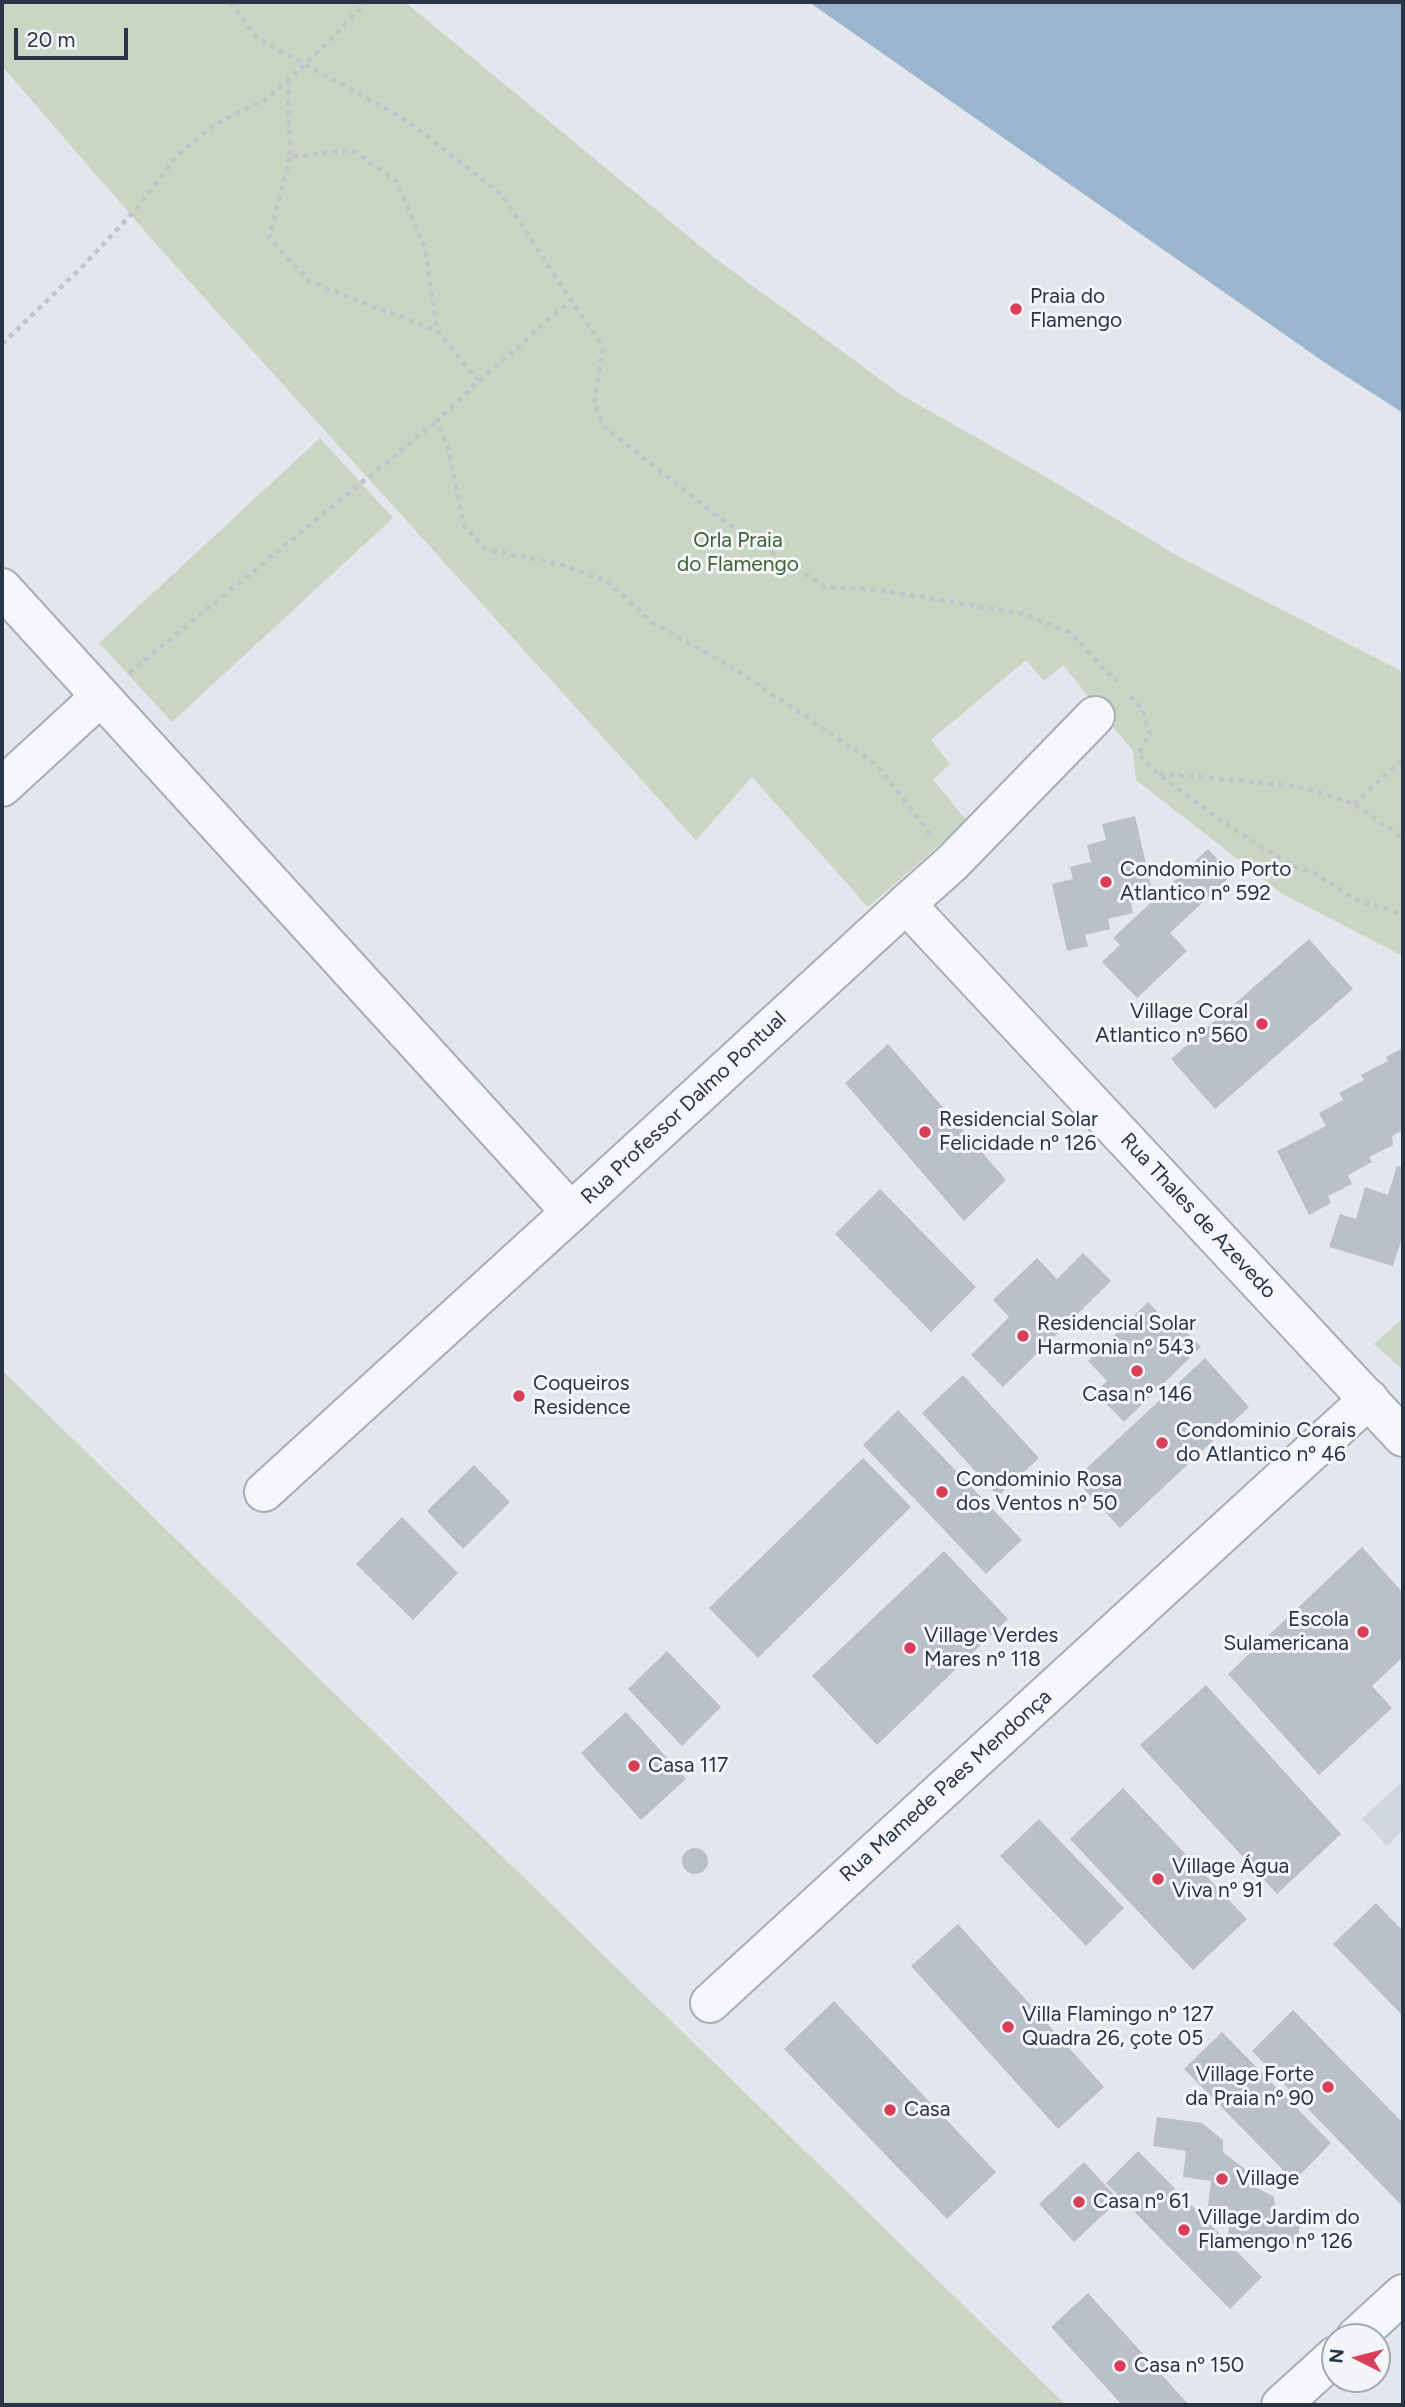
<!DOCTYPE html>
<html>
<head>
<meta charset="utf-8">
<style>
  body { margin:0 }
  #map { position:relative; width:1405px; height:2407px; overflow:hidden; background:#e3e6ec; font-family:Figtree,sans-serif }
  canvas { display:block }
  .frame { position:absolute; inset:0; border:4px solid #293446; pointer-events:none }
  .north { position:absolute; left:1321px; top:2323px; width:70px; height:70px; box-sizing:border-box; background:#f3f5f9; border:2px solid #a2a8b1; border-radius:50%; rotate:276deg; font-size:19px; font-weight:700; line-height:28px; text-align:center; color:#293446 }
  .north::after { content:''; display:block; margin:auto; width:24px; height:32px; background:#da3f5a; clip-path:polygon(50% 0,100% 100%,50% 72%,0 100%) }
  .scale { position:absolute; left:14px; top:28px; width:114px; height:32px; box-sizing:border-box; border:4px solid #293446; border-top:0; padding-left:9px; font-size:21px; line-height:24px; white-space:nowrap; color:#293446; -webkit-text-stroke:5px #f3f5f9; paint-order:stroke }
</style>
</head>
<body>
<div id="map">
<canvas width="1405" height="2407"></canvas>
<div class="frame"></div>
<div class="north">N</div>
<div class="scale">20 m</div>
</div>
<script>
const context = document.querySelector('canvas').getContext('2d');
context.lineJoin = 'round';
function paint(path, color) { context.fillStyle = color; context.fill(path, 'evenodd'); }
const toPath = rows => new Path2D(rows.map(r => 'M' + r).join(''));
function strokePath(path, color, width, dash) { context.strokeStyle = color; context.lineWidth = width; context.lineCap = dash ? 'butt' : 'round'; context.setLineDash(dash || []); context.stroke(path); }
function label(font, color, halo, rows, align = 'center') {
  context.font = font + ' Figtree,sans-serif'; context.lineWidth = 6; context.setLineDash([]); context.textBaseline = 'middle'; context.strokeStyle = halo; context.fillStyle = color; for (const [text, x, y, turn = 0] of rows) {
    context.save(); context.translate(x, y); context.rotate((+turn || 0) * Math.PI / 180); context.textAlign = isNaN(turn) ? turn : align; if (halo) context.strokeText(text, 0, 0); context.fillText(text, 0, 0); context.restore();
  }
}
paint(toPath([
  [1403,1780,1403,1831,1387,1846,1362,1819]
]), '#d0d6de');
paint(toPath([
  [2,2,405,2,712,256,903,396,1046,477,1183,559,1403,672,1403,956,1281,893,1136,780,1133,751,1063,665,1044,681,1026,660,931,740,950,764,933,780,967,821,868,907,752,777,696,840,162,251,2,66],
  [320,438,393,518,172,722,99,643],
  [1403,1318,1403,1370,1374,1344],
  [2,1370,1066,2405,2,2405]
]), '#c8d6c3');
paint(toPath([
  [809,2,1403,2,1403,413,1324,362]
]), '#9bb5ce');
paint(toPath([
  [1135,816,1153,894,1130,899,1133,913,1108,919,1110,929,1085,935,1088,946,1067,951,1052,884,1073,879,1070,867,1091,862,1087,845,1106,840,1102,824],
  [1208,849,1232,875,1170,933,1187,951,1137,998,1102,962,1120,945,1113,938],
  [1309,939,1353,989,1215,1109,1171,1059],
  [888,1044,1006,1180,964,1221,845,1083],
  [1403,1048,1403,1130,1392,1136,1393,1145,1369,1157,1372,1162,1348,1175,1352,1184,1328,1196,1331,1203,1309,1215,1277,1151,1326,1126,1319,1113,1343,1100,1339,1093,1364,1080,1361,1075,1388,1061,1386,1057],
  [1397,1166,1403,1167,1403,1235,1393,1266,1329,1247,1340,1214,1356,1219,1365,1187,1388,1195],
  [880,1189,976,1287,931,1332,835,1234],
  [1083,1253,1111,1281,1003,1387,971,1355,1009,1317,993,1300,1037,1258,1057,1279],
  [1148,1302,1171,1326,1176,1321,1201,1347,1124,1422,1095,1392,1107,1381,1088,1361],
  [1205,1358,1249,1407,1120,1528,1075,1479],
  [963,1375,1039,1458,998,1496,922,1413],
  [898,1410,1022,1540,986,1574,863,1445],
  [863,1458,911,1507,758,1658,709,1608],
  [474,1465,510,1502,463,1549,427,1511],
  [402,1517,458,1573,413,1620,356,1564],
  [1362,1547,1403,1593,1403,1657,1372,1686,1392,1708,1319,1775,1228,1674],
  [944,1551,1008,1619,877,1745,812,1676],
  [667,1651,721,1707,682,1746,628,1689],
  [1206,1685,1341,1834,1277,1894,1140,1745],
  [626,1712,686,1779,641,1820,581,1753],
  [1123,1788,1247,1919,1193,1970,1070,1839],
  [1039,1819,1124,1908,1086,1946,1000,1856],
  '682 1861a13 13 0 1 1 26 0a13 13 0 1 1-26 0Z',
  [1376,1903,1403,1931,1403,2016,1333,1944],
  [958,1924,1104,2087,1058,2129,911,1966],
  [834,2001,996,2172,947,2219,784,2049],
  [1293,2010,1403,2123,1403,2207,1252,2051],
  [1222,2032,1331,2143,1294,2181,1184,2069],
  [1157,2117,1202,2123,1223,2140,1223,2152,1246,2170,1246,2182,1274,2197,1275,2210,1300,2224,1297,2244,1228,2235,1231,2210,1208,2206,1211,2181,1183,2177,1186,2151,1153,2146],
  [1138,2151,1262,2277,1230,2309,1106,2183],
  [1084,2162,1119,2200,1074,2242,1039,2204],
  [1088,2293,1189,2405,1122,2405,1051,2327]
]), '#b9c0ca');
const minor = toPath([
  [2,787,100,697],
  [906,904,952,863,1095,716],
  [264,1492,571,1212],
  [710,2003,1369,1399],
  [1356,2337,1403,2294],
  [1281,2405,1335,2356]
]);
const tertiary = toPath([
  [2,588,571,1212,906,904,1403,1437]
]);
strokePath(minor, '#a7adb7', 42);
strokePath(tertiary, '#a7adb7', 42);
strokePath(toPath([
  [230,2,256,37,407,121,502,195,603,348,594,402,605,427,718,517,825,587,878,590,1020,613,1069,632,1117,682],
  [288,80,290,157,352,150,396,181,425,248,437,331,479,381,437,421,448,449,464,526,485,549,555,563,607,581,653,623,738,671,876,764,930,834],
  [290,157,269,238,310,282,437,331],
  [2,344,84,265,137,208,175,158,211,127,268,98,321,49,366,2],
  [479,381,571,300],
  [129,673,437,421],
  [1130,696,1143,710,1150,734,1138,754,1158,774,1223,822,1289,864,1314,873,1357,900,1403,915],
  [1159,774,1236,780,1305,788,1354,804,1403,838],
  [1354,804,1403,759]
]), '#c1c4cb', 4.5, [5, 5]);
strokePath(minor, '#f6f7fa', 38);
strokePath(tertiary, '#f6f7fa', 38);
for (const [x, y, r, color] of [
  [1016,309,7,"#da3f5a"],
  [1106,882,7,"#da3f5a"],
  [1262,1024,7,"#da3f5a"],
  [925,1132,7,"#da3f5a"],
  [1023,1336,7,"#da3f5a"],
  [1137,1371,7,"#da3f5a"],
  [519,1396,7,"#da3f5a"],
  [1162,1443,7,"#da3f5a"],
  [942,1492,7,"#da3f5a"],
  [1363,1632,7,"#da3f5a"],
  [910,1648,7,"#da3f5a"],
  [634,1766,7,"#da3f5a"],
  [1158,1879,7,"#da3f5a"],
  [1008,2027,7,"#da3f5a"],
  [1328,2087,7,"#da3f5a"],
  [890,2110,7,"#da3f5a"],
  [1222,2179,7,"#da3f5a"],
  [1079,2202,7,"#da3f5a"],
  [1184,2230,7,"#da3f5a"],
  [1120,2366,7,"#da3f5a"]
]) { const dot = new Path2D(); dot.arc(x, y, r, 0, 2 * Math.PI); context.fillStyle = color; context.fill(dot); strokePath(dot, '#f3f5f9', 2.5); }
label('21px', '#293446', '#f3f5f9', [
  ["Praia do",1030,297],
  ["Flamengo",1030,321],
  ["Condominio Porto",1120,870],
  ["Atlantico nº 592",1120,894],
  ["Village Coral",1248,1012,"right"],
  ["Atlantico nº 560",1248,1036,"right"],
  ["Residencial Solar",939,1120],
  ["Felicidade nº 126",939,1144],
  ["Residencial Solar",1037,1324],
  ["Harmonia nº 543",1037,1348],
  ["Coqueiros",533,1384],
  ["Residence",533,1408],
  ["Casa nº 146",1137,1395,"center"],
  ["Condominio Corais",1176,1431],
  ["do Atlantico nº 46",1176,1455],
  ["Condominio Rosa",956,1480],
  ["dos Ventos nº 50",956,1504],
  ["Escola",1349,1620,"right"],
  ["Sulamericana",1349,1644,"right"],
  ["Village Verdes",924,1636],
  ["Mares nº 118",924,1660],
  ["Casa 117",648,1766],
  ["Village Água",1172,1867],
  ["Viva nº 91",1172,1891],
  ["Villa Flamingo nº 127",1022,2015],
  ["Quadra 26, çote 05",1022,2039],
  ["Village Forte",1314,2075,"right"],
  ["da Praia nº 90",1314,2099,"right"],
  ["Casa",904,2110],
  ["Village",1236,2179],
  ["Casa nº 61",1093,2202],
  ["Village Jardim do",1198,2218],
  ["Flamengo nº 126",1198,2242],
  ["Casa nº 150",1134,2366]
], 'left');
label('21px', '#3f6335', '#f3f5f9', [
  ["Orla Praia",738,541],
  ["do Flamengo",738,565]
]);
label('21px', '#293446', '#f3f5f9', [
  ["Rua Professor Dalmo Pontual",684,1108,-43],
  ["Rua Thales de Azevedo",1198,1216,47],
  ["Rua Mamede Paes Mendonça",946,1786,-42]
]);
</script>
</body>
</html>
